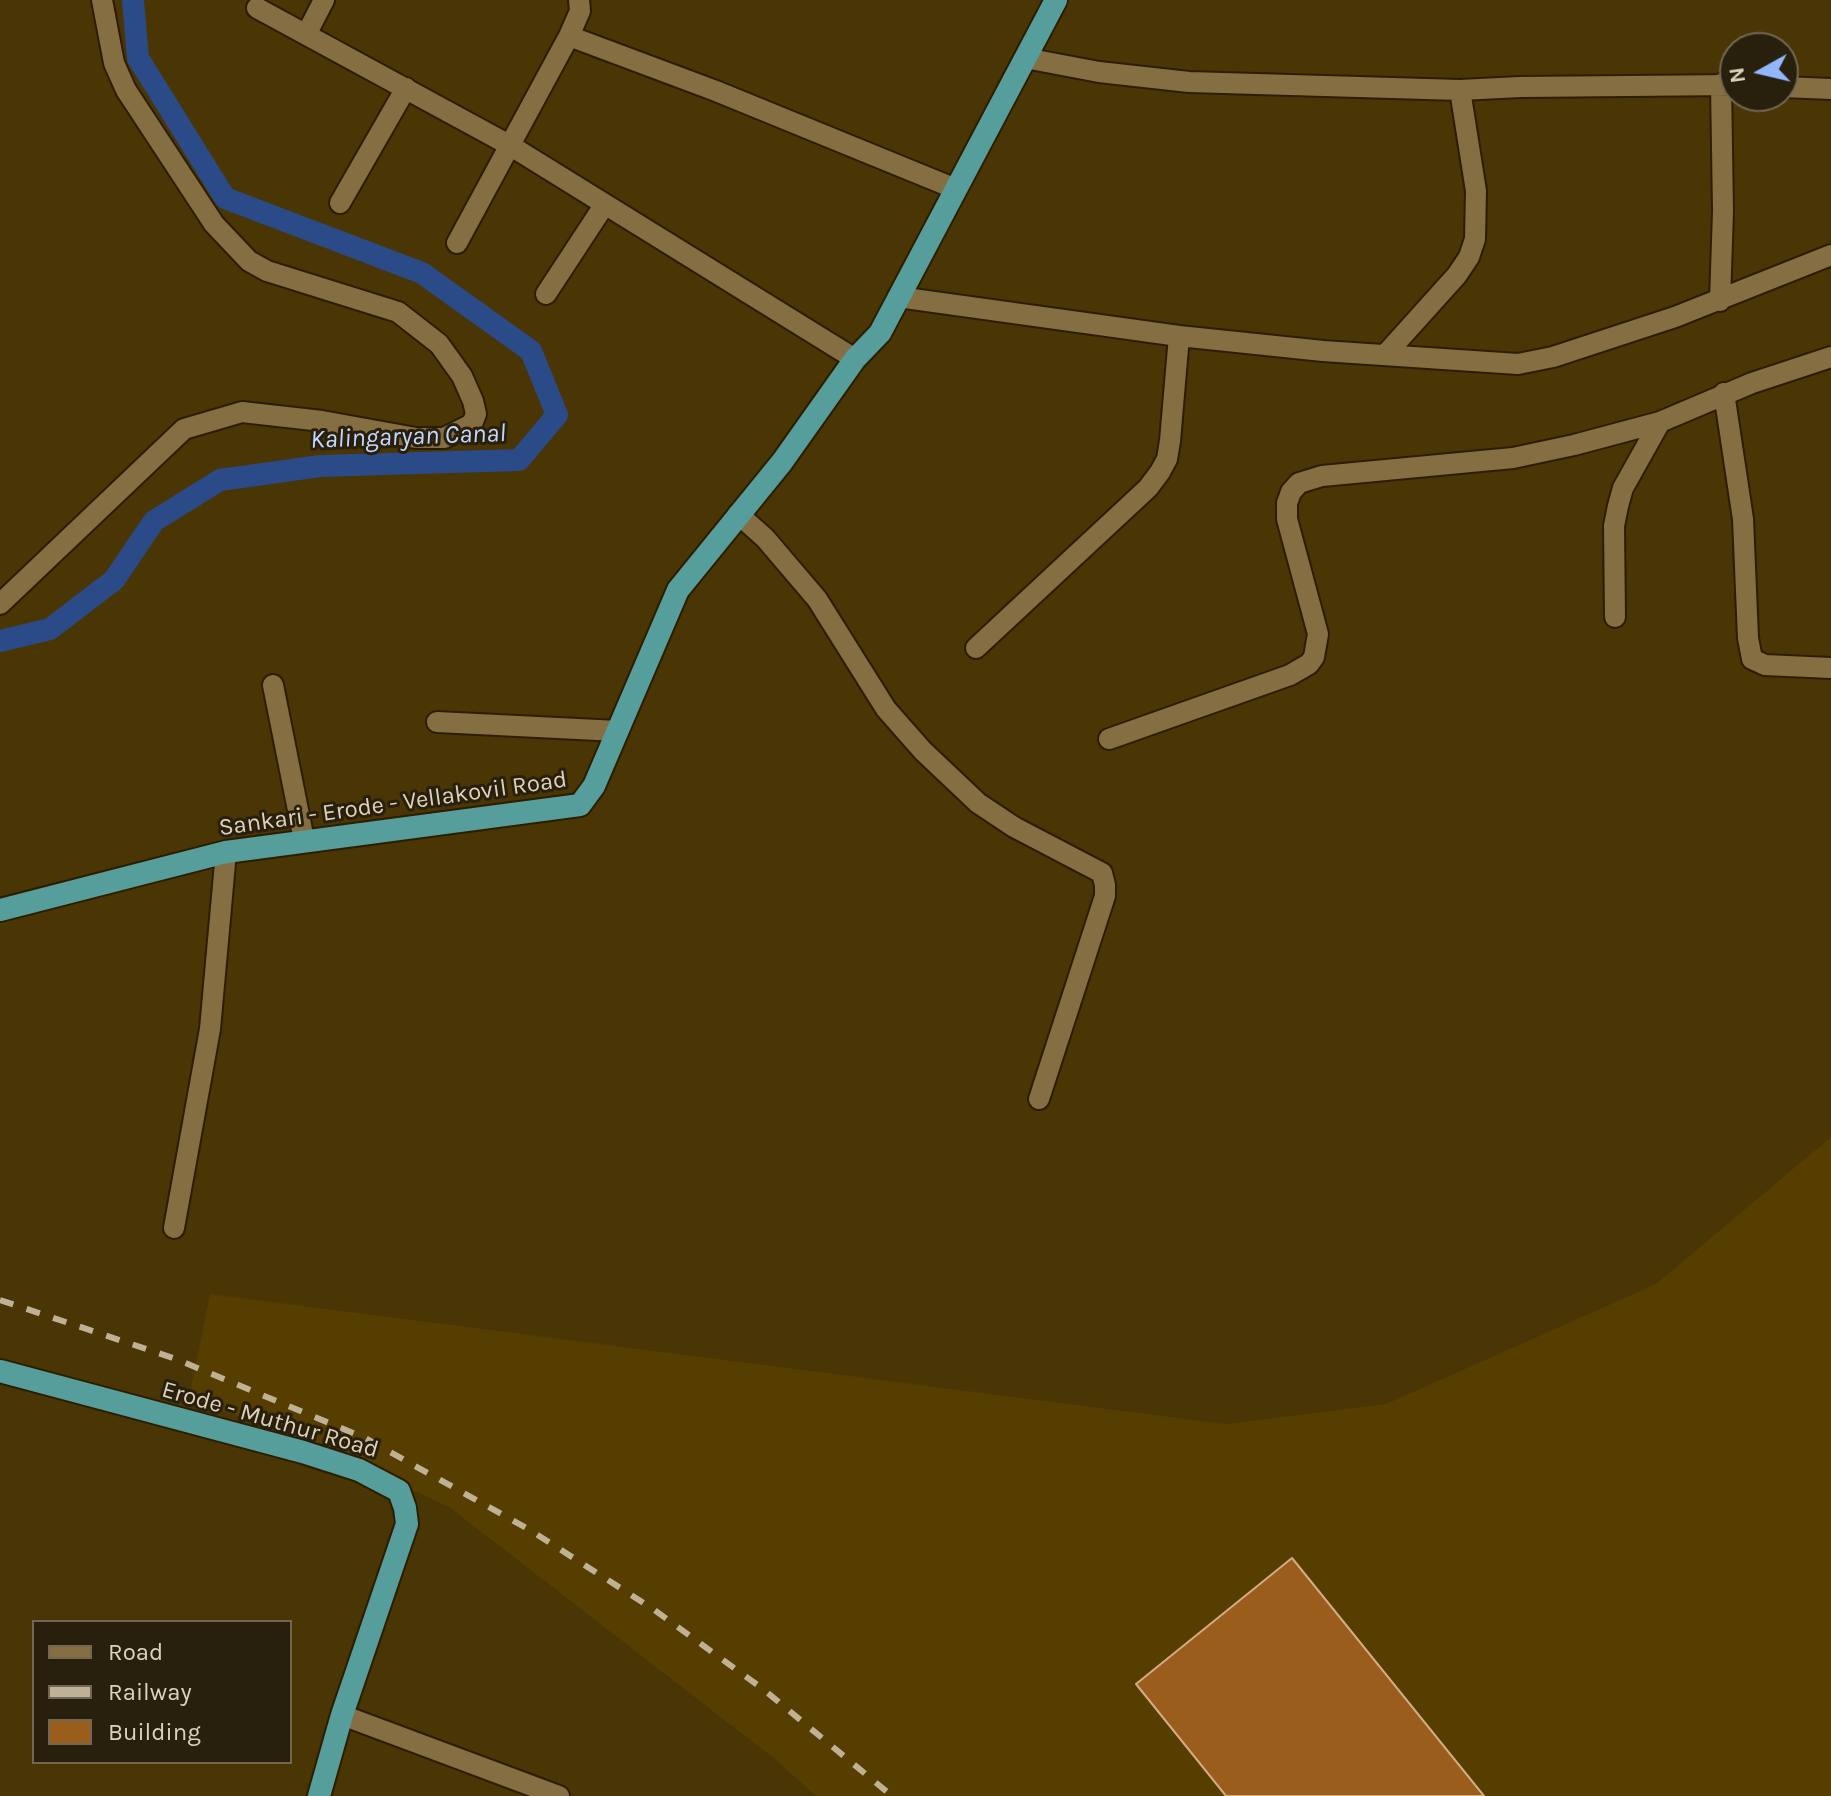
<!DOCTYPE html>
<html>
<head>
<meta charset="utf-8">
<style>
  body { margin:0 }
  #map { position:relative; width:1831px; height:1796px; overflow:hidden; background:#4a3504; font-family:Karla,sans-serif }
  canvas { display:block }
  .legend { position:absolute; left:32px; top:1620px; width:260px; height:144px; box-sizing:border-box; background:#281f0c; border:2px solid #716752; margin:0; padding:10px 14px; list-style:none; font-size:24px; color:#ded2bb }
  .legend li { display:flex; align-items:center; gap:16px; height:40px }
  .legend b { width:40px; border:2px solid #716752 }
  .north { position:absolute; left:1719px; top:32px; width:80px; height:80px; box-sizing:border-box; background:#281f0c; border:2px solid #716752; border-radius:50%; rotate:262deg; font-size:22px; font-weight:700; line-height:32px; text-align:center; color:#ded2bb }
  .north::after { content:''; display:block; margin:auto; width:28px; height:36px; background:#92b7fd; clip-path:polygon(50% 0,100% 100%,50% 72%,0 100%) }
</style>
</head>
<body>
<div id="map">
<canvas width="1831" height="1796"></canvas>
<ul class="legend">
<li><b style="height:10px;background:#856e42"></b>Road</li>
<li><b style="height:10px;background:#bfb195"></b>Railway</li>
<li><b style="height:22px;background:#9a5d1c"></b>Building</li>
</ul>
<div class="north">N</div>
</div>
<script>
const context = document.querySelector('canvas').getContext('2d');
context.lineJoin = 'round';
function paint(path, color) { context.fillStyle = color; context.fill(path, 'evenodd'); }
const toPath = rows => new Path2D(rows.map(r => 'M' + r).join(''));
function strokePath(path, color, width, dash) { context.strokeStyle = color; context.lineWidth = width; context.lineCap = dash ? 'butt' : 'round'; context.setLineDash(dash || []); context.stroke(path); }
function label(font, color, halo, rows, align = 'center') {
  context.font = font + ' Karla,sans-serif'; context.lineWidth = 6; context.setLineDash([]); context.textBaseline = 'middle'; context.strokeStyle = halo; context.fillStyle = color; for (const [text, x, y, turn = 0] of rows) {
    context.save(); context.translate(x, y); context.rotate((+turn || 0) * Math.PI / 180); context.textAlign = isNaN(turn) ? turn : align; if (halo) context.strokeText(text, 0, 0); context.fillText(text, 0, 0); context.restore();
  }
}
paint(toPath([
  [1831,1137,1831,1796,816,1796,776,1760,449,1507,309,1443,189,1398,210,1294,1225,1424,1386,1404,1656,1284]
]), '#563d00');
strokePath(toPath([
  [0,641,50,629,114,580,154,521,220,480,320,466,519,460,557,415,531,351,422,273,225,198,138,58,133,0]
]), '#2b4a88', 22);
const building = toPath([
  [1292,1558,1484,1796,1226,1796,1136,1684,1292,1558]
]);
paint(building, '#9a5d1c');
strokePath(building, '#d3ab87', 2);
const minor = toPath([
  [257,8,511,146,855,359],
  [307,33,324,0],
  [569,36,716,91,956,189],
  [1025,58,1099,72,1189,82,1460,90,1520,87,1735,85],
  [1783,87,1831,89],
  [340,203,406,88],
  [457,243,569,36,580,11,579,0],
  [546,294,605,204],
  [898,297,1179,336,1323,351,1518,364,1553,357,1675,317,1831,255],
  [1720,301,1723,211,1721,84],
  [1385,355,1457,275,1469,257,1475,239,1476,191,1460,90],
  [1724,393,1743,519,1748,638,1752,659,1765,665,1831,668],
  [738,514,765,538,817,599,886,709,923,751,978,803,1014,827,1102,873,1105,885,1105,896,1039,1099],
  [0,604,184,429,242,412,322,421,416,438,444,438,472,424,476,414,473,401,462,376,439,344,398,312,267,271,249,261,214,224,126,90,114,63,102,0],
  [1615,617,1614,526,1618,506,1623,488,1660,422],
  [976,648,1148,488,1160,472,1167,459,1170,441,1179,336],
  [273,685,304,840],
  [437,722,618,731],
  [1109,739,1290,675,1309,664,1314,657,1318,634,1287,519,1287,503,1291,492,1299,483,1322,476,1513,458,1574,445,1660,422,1752,383,1831,357],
  [174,1228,210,1029,226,852]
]);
const tertiary = toPath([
  [342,1715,559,1796]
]);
const trunk = toPath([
  [0,910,226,852,580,805,594,786,678,590,782,462,855,359,880,333,1056,0],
  [0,1371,303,1452,359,1470,399,1491,405,1508,407,1524,342,1715,319,1796]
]);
strokePath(minor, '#2d1d00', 24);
strokePath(tertiary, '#2d1d00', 24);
strokePath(trunk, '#2d1d00', 26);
strokePath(minor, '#856e42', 20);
strokePath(tertiary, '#856e42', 20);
strokePath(trunk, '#559e9c', 22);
strokePath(toPath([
  [0,1300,176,1359,365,1438,530,1530,653,1609,763,1689,892,1796]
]), '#bfb195', 6, [14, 14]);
label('24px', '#ded2bb', '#281f0c', [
  ["Sankari - Erode - Vellakovil Road",393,804,-8],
  ["Erode - Muthur Road",270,1420,16]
]);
label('italic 26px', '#c4d8fd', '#281f0c', [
  ["Kalingaryan Canal",408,437,-2]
]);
</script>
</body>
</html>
